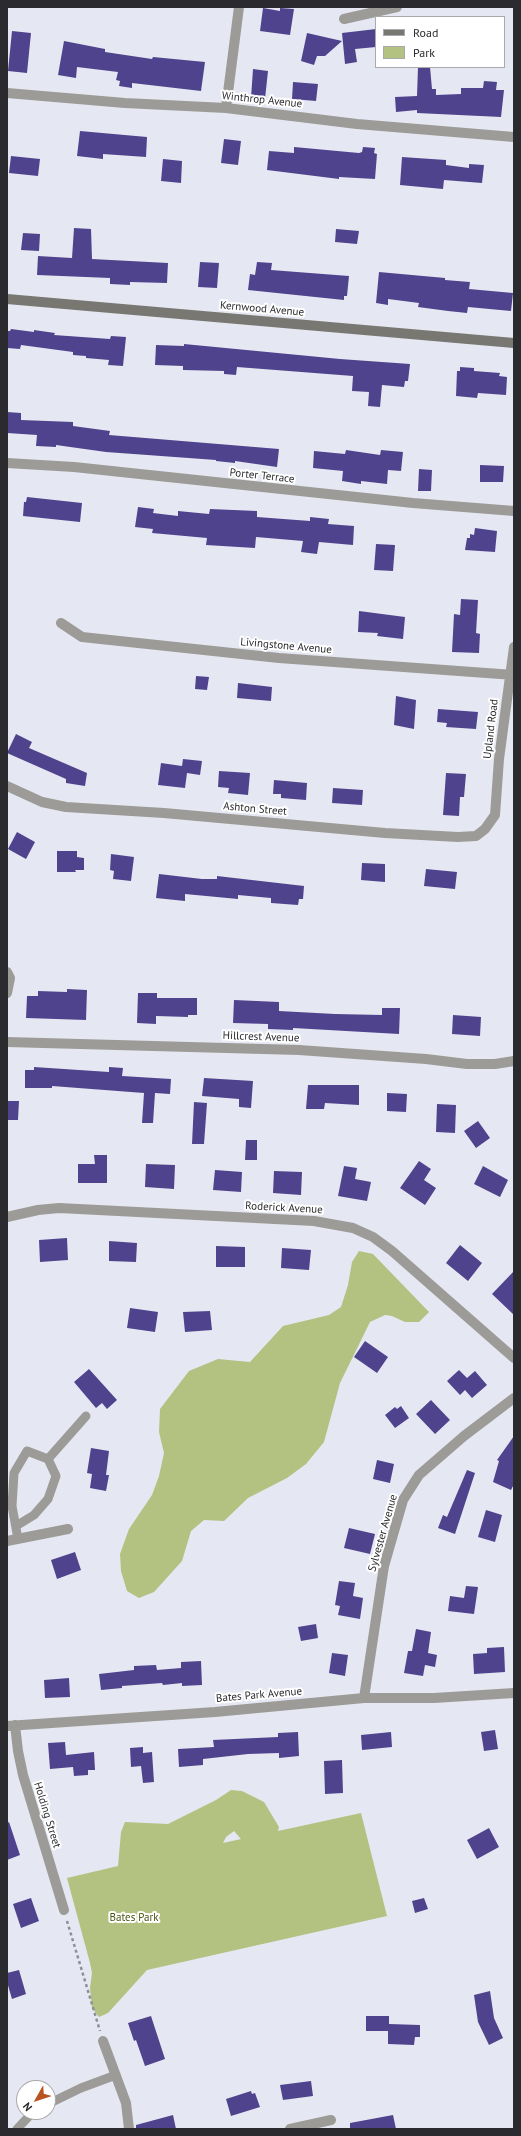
<!DOCTYPE html>
<html>
<head>
<meta charset="utf-8">
<style>
  body { margin:0 }
  #map { position:relative; width:521px; height:2136px; overflow:hidden; background:#e5e8f2; font-family:"PT Sans",sans-serif }
  canvas { display:block }
  .frame { position:absolute; inset:0; border:8px solid #2b2b2f; pointer-events:none }
  .legend { position:absolute; left:375px; top:16px; width:130px; height:52px; box-sizing:border-box; background:#fff; border:1px solid #aaaaac; margin:0; padding:5px 7px; list-style:none; font-size:12px; color:#2b2b2f }
  .legend li { display:flex; align-items:center; gap:8px; height:20px }
  .legend b { width:20px; border:1px solid #aaaaac }
  .north { position:absolute; left:16px; top:2080px; width:40px; height:40px; box-sizing:border-box; background:#fff; border:1px solid #aaaaac; border-radius:50%; rotate:231deg; font-size:11px; font-weight:700; line-height:16px; text-align:center; color:#2b2b2f }
  .north::after { content:''; display:block; margin:auto; width:14px; height:18px; background:#b95422; clip-path:polygon(50% 0,100% 100%,50% 72%,0 100%) }
</style>
</head>
<body>
<div id="map">
<canvas width="521" height="2136"></canvas>
<div class="frame"></div>
<ul class="legend">
<li><b style="height:5px;background:#787771"></b>Road</li>
<li><b style="height:11px;background:#b3c181"></b>Park</li>
</ul>
<div class="north">N</div>
</div>
<script>
const context = document.querySelector('canvas').getContext('2d');
context.lineJoin = 'round';
function paint(path, color) { context.fillStyle = color; context.fill(path, 'evenodd'); }
const toPath = rows => new Path2D(rows.map(r => 'M' + r).join(''));
function strokePath(path, color, width, dash) { context.strokeStyle = color; context.lineWidth = width; context.lineCap = dash ? 'butt' : 'round'; context.setLineDash(dash || []); context.stroke(path); }
function label(font, color, halo, rows, align = 'center') {
  context.font = font + ' "PT Sans",sans-serif'; context.lineWidth = 4; context.setLineDash([]); context.textBaseline = 'middle'; context.strokeStyle = halo; context.fillStyle = color; for (const [text, x, y, turn = 0] of rows) {
    context.save(); context.translate(x, y); context.rotate((+turn || 0) * Math.PI / 180); context.textAlign = isNaN(turn) ? turn : align; if (halo) context.strokeText(text, 0, 0); context.fillText(text, 0, 0); context.restore();
  }
}
paint(toPath([
  [359,1251,373,1254,429,1312,419,1322,405,1322,392,1316,385,1315,370,1322,340,1383,324,1442,306,1464,287,1478,248,1498,224,1521,204,1520,191,1531,182,1561,154,1592,139,1598,127,1591,121,1571,120,1554,129,1529,152,1495,159,1476,164,1453,159,1432,160,1409,189,1371,218,1359,250,1362,283,1326,329,1315,341,1307,348,1285,352,1262],
  [231,1790,242,1791,264,1802,279,1827,278,1831,361,1813,387,1916,147,1970,108,2013,99,2017,92,2008,90,1988,92,1973,90,1963,67,1878,118,1866,121,1832,125,1822,168,1824,216,1800],
  [234,1831,241,1839,223,1843,226,1837]
]), '#b3c181');
paint(toPath([
  [263,8,280,11,280,8,294,9,290,35,260,31],
  [376,29,376,47,355,49,357,62,345,64,342,33],
  [12,31,31,33,27,73,8,71],
  [307,33,342,41,325,56,317,56,314,65,301,61],
  [64,41,105,49,105,52,152,59,153,57,205,62,201,91,132,83,132,88,119,86,120,81,116,80,118,72,77,67,76,78,58,75],
  [418,67,430,67,432,89,436,89,436,95,461,94,461,88,483,88,484,81,497,82,496,90,504,90,501,117,417,113,417,110,396,112,395,97,417,96],
  [253,69,268,71,265,99,251,98],
  [293,82,318,84,316,101,292,99],
  [80,131,147,137,146,157,103,154,103,159,77,156],
  [224,139,241,141,238,165,221,163],
  [294,147,359,153,362,152,363,147,375,148,374,153,377,154,375,179,339,177,339,179,267,170,269,151,294,153],
  [11,156,40,159,38,176,9,173],
  [402,157,446,160,446,165,469,168,469,164,484,165,482,183,444,180,443,189,400,185],
  [163,159,182,161,181,183,161,181],
  [74,228,91,229,92,259,168,263,167,283,130,282,130,285,110,284,110,278,37,275,38,256,72,258],
  [336,229,359,231,357,244,335,242],
  [23,233,40,234,39,251,21,250],
  [200,262,219,263,217,288,198,287],
  [257,262,272,263,271,270,349,276,347,296,344,296,344,300,248,290,250,274,255,275],
  [379,272,445,278,445,280,470,282,469,289,513,293,511,311,468,307,467,313,448,311,418,307,419,303,388,299,388,305,376,303],
  [11,329,34,332,34,330,55,333,54,335,110,339,111,336,126,337,123,366,108,365,109,360,86,358,86,356,73,355,73,352,21,345,20,349,7,348,7,331,10,331],
  [184,344,340,359,410,364,408,381,405,381,404,387,382,385,380,407,368,406,369,392,352,391,353,376,237,367,236,375,224,374,224,371,183,370,183,366,155,365,156,345,184,346],
  [460,367,474,368,474,371,500,373,499,376,507,377,506,395,478,393,477,398,456,396,457,371,460,371],
  [7,412,21,413,21,420,73,422,73,426,110,431,109,435,279,449,277,467,235,461,235,463,216,461,216,460,106,452,56,445,56,447,36,446,37,435,7,433],
  [346,450,380,455,381,450,403,452,401,471,388,470,387,484,361,481,361,484,342,481,343,471,313,468,314,451,345,454],
  [480,465,504,466,503,482,480,482],
  [419,469,432,470,431,491,418,491],
  [27,497,82,503,80,522,23,516,24,502,26,502],
  [138,507,154,509,153,513,178,516,178,511,209,514,210,509,257,511,257,517,310,521,310,517,329,519,328,524,354,526,353,545,319,542,317,554,301,552,303,541,256,537,255,548,206,545,207,538,152,533,153,529,135,527],
  [475,528,497,531,495,552,465,550,467,538,470,538,470,534,474,535],
  [376,544,395,545,393,571,374,570],
  [461,599,478,600,476,633,480,634,479,653,452,652,454,614,460,615],
  [359,611,405,617,403,639,377,636,378,633,358,632],
  [196,676,209,677,207,690,195,689],
  [238,683,272,687,271,701,237,698],
  [396,696,416,700,414,729,394,725],
  [438,709,478,712,476,729,446,727,447,723,437,722],
  [16,734,32,742,29,748,87,773,85,786,66,783,66,779,7,753],
  [183,759,202,761,200,775,187,773,185,788,158,785,161,763,182,766],
  [219,771,250,773,248,795,228,793,229,788,218,787],
  [446,773,466,774,464,797,460,797,459,816,443,815],
  [274,780,307,783,306,800,281,798,281,794,273,794],
  [333,788,363,790,362,805,332,803],
  [17,832,35,842,26,859,8,849],
  [57,851,77,851,77,857,84,858,84,870,75,870,76,872,57,872],
  [111,854,134,857,131,881,113,879,114,871,110,870],
  [362,863,385,864,385,882,361,880],
  [426,869,457,872,455,889,424,886],
  [159,874,202,879,217,879,217,876,304,886,303,899,299,899,298,905,271,903,271,898,238,895,238,899,185,894,185,901,156,898],
  [67,989,87,990,86,1020,26,1018,27,996,38,996,38,991,67,992],
  [138,993,157,993,157,998,197,998,197,1015,188,1015,188,1017,156,1016,156,1024,137,1023],
  [234,1000,279,1002,279,1011,335,1014,382,1015,382,1008,400,1008,399,1034,293,1028,293,1030,268,1029,268,1024,233,1023],
  [453,1015,481,1017,480,1036,452,1034],
  [34,1067,109,1072,109,1067,123,1068,122,1076,171,1079,170,1094,155,1093,153,1123,142,1123,144,1093,52,1086,52,1088,25,1088,25,1070,34,1070],
  [204,1078,253,1081,251,1108,239,1107,239,1099,202,1096],
  [308,1085,359,1085,359,1105,325,1103,324,1109,306,1109],
  [387,1093,407,1094,406,1112,387,1111],
  [7,1101,19,1101,18,1120,7,1120],
  [194,1102,207,1103,204,1144,192,1144],
  [437,1104,456,1105,455,1133,436,1132],
  [478,1121,490,1138,476,1148,464,1131],
  [246,1140,257,1140,257,1160,245,1160],
  [94,1155,107,1155,107,1183,78,1183,78,1164,95,1164],
  [419,1161,431,1169,424,1180,436,1188,425,1205,400,1188],
  [146,1164,175,1165,174,1189,145,1187],
  [344,1166,357,1168,355,1179,371,1182,367,1201,338,1196],
  [483,1166,508,1180,500,1197,474,1184],
  [215,1170,242,1172,241,1192,213,1190],
  [274,1171,302,1172,301,1195,273,1193],
  [67,1238,68,1260,40,1262,39,1240],
  [109,1241,137,1243,136,1262,109,1261],
  [460,1245,482,1263,468,1281,446,1263],
  [216,1246,245,1247,245,1267,216,1267],
  [282,1248,311,1250,309,1270,281,1268],
  [514,1271,514,1315,492,1294],
  [130,1308,158,1312,155,1332,127,1328],
  [210,1311,212,1330,185,1332,183,1312],
  [365,1341,388,1357,377,1373,354,1357],
  [89,1369,117,1400,107,1409,102,1403,96,1408,74,1382],
  [459,1370,467,1378,475,1371,487,1385,472,1398,465,1390,460,1395,447,1381],
  [431,1400,450,1420,435,1434,416,1414],
  [401,1406,409,1418,395,1428,385,1415,395,1407,397,1409],
  [514,1436,514,1484,511,1490,493,1482,499,1461,497,1460],
  [91,1448,109,1451,106,1475,109,1475,106,1491,90,1488,92,1474,87,1473],
  [377,1460,394,1464,390,1483,373,1479],
  [467,1470,475,1473,455,1534,438,1528,443,1515,447,1517],
  [486,1510,502,1515,495,1542,478,1537],
  [349,1528,375,1534,370,1554,344,1548],
  [75,1552,81,1570,57,1579,51,1560],
  [339,1581,355,1583,353,1596,363,1598,360,1619,338,1615,340,1606,335,1605],
  [466,1586,478,1587,474,1614,448,1611,450,1596,464,1598],
  [316,1624,318,1638,301,1641,298,1627],
  [416,1629,431,1632,428,1653,437,1655,435,1667,425,1665,423,1676,404,1673,408,1651,412,1651],
  [504,1647,505,1672,474,1674,473,1654,487,1653,487,1648],
  [332,1653,348,1655,345,1676,329,1673],
  [201,1661,202,1685,182,1686,182,1683,163,1685,162,1683,122,1686,122,1688,101,1690,99,1674,134,1670,134,1666,156,1665,157,1670,181,1668,181,1662],
  [69,1678,70,1697,45,1698,44,1680],
  [495,1730,498,1749,484,1751,481,1732],
  [298,1732,299,1756,279,1758,279,1753,248,1754,203,1759,203,1765,179,1767,178,1749,214,1747,213,1740,278,1737,278,1733],
  [391,1732,392,1747,362,1750,361,1735],
  [65,1742,66,1755,94,1752,95,1770,88,1770,88,1775,74,1776,73,1767,50,1769,48,1743],
  [143,1747,143,1753,152,1752,154,1782,143,1783,141,1766,131,1767,130,1748],
  [342,1760,343,1793,325,1794,324,1761],
  [9,1822,20,1855,7,1860,7,1823],
  [489,1828,499,1847,477,1859,467,1840],
  [31,1898,39,1921,21,1928,13,1904],
  [424,1898,428,1909,415,1913,412,1901],
  [19,1970,26,1994,12,1999,7,1982,7,1973],
  [490,1991,494,2018,503,2038,489,2045,478,2022,474,1995],
  [151,2016,165,2059,145,2066,136,2040,134,2041,128,2023],
  [366,2016,389,2016,389,2024,420,2025,420,2037,415,2037,414,2045,388,2044,388,2031,366,2031],
  [311,2081,313,2096,283,2100,280,2085],
  [251,2091,252,2094,255,2093,260,2107,231,2116,226,2099],
  [173,2115,176,2129,136,2129,136,2125],
  [393,2115,396,2129,350,2129,350,2123]
]), '#50438d');
strokePath(toPath([
  [67,1921,100,2031]
]), '#8e8f97', 2.5, [3, 3]);
strokePath(toPath([
  [16,1526,34,1515,48,1499,56,1476,48,1459],
  [18,1539,12,1506,14,1473,27,1451,48,1459,86,1416],
  [48,2104,81,2088,116,2075],
  [17,2129,33,2112]
]), '#9d9b97', 9);
strokePath(toPath([
  [344,19,397,7],
  [7,93,125,103,226,108,357,124,514,137],
  [226,108,239,7],
  [7,463,74,467,413,503,514,511],
  [61,623,82,637,279,658,514,675],
  [7,786,42,802,66,807,164,813,385,833,458,837,476,836,485,829,495,815,499,759,514,647],
  [7,972,10,978,7,993],
  [7,1042,299,1050,426,1059,467,1064,495,1064,514,1061],
  [7,1217,38,1210,59,1208,314,1221,353,1228,373,1237,392,1251,514,1358],
  [7,1541,68,1529],
  [364,1698,384,1566,403,1500,419,1475,464,1436,514,1398],
  [15,1725,18,1751,23,1775,64,1910],
  [7,1726,215,1712,364,1698,434,1698,514,1693],
  [103,2041,126,2103,129,2129],
  [290,2129,331,2120]
]), '#9d9b97', 10);
strokePath(toPath([
  [7,299,514,343]
]), '#787771', 10);
label('11px', '#2b2b2f', '#fff', [
  ["Winthrop Avenue",262,100,6],
  ["Kernwood Avenue",262,309,5],
  ["Porter Terrace",262,476,6],
  ["Livingstone Avenue",286,646,5],
  ["Upland Road",491,729,-83],
  ["Ashton Street",255,809,5],
  ["Hillcrest Avenue",261,1037,2],
  ["Roderick Avenue",284,1208,3],
  ["Sylvester Avenue",383,1533,-74],
  ["Bates Park Avenue",259,1695,-5],
  ["Holding Street",47,1815,73]
]);
label('11px', '#4b5615', '#fff', [
  ["Bates Park",134,1918]
]);
</script>
</body>
</html>
